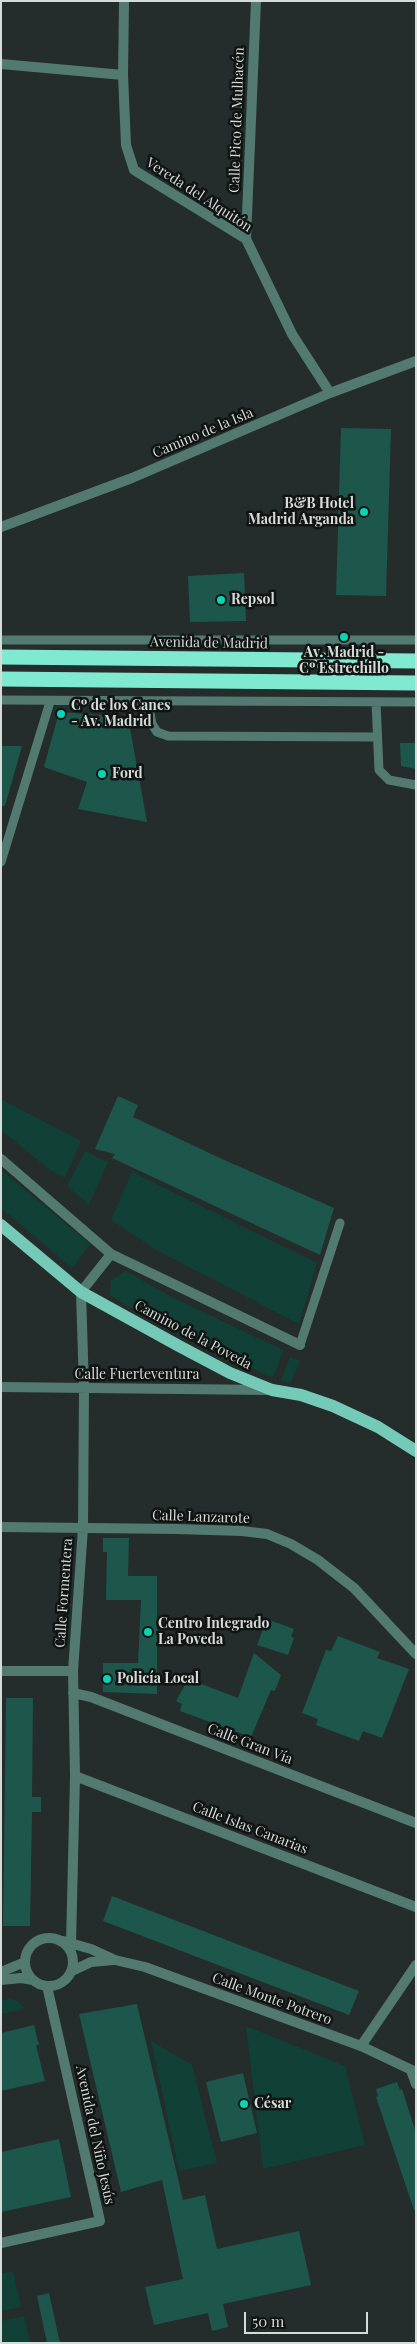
<!DOCTYPE html>
<html>
<head>
<meta charset="utf-8">
<style>
  body { margin:0 }
  #map { position:relative; width:417px; height:2344px; overflow:hidden; background:#242d2b; font-family:"Playfair Display",serif }
  canvas { display:block }
  .frame { position:absolute; inset:0; border:2px solid #d5dbd9; pointer-events:none }
  .scale { position:absolute; left:244px; top:2312px; width:124px; height:22px; box-sizing:border-box; border:2px solid #d5dbd9; border-top:0; padding-left:6px; font-size:15px; line-height:18px; white-space:nowrap; color:#d5dbd9; -webkit-text-stroke:4px #101413; paint-order:stroke }
</style>
</head>
<body>
<div id="map">
<canvas width="417" height="2344"></canvas>
<div class="frame"></div>
<div class="scale">50 m</div>
</div>
<script>
const context = document.querySelector('canvas').getContext('2d');
context.lineJoin = 'round';
function paint(path, color) { context.fillStyle = color; context.fill(path, 'evenodd'); }
const toPath = rows => new Path2D(rows.map(r => 'M' + r).join(''));
function strokePath(path, color, width, dash) { context.strokeStyle = color; context.lineWidth = width; context.lineCap = dash ? 'butt' : 'round'; context.setLineDash(dash || []); context.stroke(path); }
function label(font, color, halo, rows, align = 'center') {
  context.font = font + ' "Playfair Display",serif'; context.lineWidth = 5; context.setLineDash([]); context.textBaseline = 'middle'; context.strokeStyle = halo; context.fillStyle = color; for (const [text, x, y, turn = 0] of rows) {
    context.save(); context.translate(x, y); context.rotate((+turn || 0) * Math.PI / 180); context.textAlign = isNaN(turn) ? turn : align; if (halo) context.strokeText(text, 0, 0); context.fillText(text, 0, 0); context.restore();
  }
}
paint(toPath([
  [1,1099,81,1141,65,1178,50,1170,1,1130],
  [85,1151,108,1162,89,1205,67,1186],
  [1,1170,90,1244,72,1268,1,1208],
  [132,1172,317,1263,299,1324,158,1251,111,1220],
  [126,1271,172,1297,283,1350,273,1378,151,1320,110,1295,111,1280],
  [290,1357,300,1361,290,1383,281,1380],
  [9,1999,18,2001,25,2009,1,2014,1,2001],
  [246,2026,345,2066,365,2145,263,2169],
  [151,2041,192,2065,217,2163,179,2171],
  [13,2271,21,2307,1,2311,1,2274],
  [24,2316,30,2343,1,2343,1,2321]
]), '#104036');
paint(toPath([
  [341,428,391,429,386,596,336,595],
  [244,573,246,621,190,622,188,576],
  [59,712,128,717,147,822,78,809,87,782,44,767],
  [400,743,416,743,416,769,401,766],
  [1,746,22,746,5,806,1,806],
  [118,1096,138,1105,133,1117,222,1159,334,1208,320,1255,112,1158,115,1154,95,1149],
  [103,1538,129,1538,128,1576,157,1576,157,1694,103,1692,103,1663,138,1663,141,1600,106,1600,107,1552,103,1552],
  [267,1619,294,1629,291,1636,294,1638,288,1655,257,1645],
  [338,1636,380,1652,377,1658,409,1669,382,1738,363,1731,359,1741,316,1725,318,1719,302,1713,326,1650,331,1651],
  [254,1653,281,1675,275,1691,271,1690,251,1737,180,1711,182,1704,176,1701,185,1685,189,1686,191,1680,238,1698],
  [6,1698,33,1698,32,1797,41,1797,41,1812,32,1812,30,1926,3,1926],
  [112,1896,359,1991,349,2015,103,1921],
  [137,2004,183,2200,205,2195,217,2249,299,2231,311,2285,223,2304,228,2327,212,2331,208,2313,154,2325,145,2287,183,2279,162,2180,121,2192,79,2014],
  [34,2025,39,2045,36,2045,45,2081,1,2091,1,2033],
  [243,2073,257,2133,221,2142,206,2082],
  [397,2082,400,2090,402,2089,416,2133,416,2210,414,2210,376,2097,378,2096,376,2089],
  [59,2139,71,2197,1,2212,1,2152],
  [49,2293,60,2343,47,2343,37,2296]
]), '#1d574b');
strokePath(toPath([
  [1,640,416,640],
  [1,700,416,702],
  [148,702,152,724,157,732,168,736,377,737],
  [376,702,379,770,389,780,416,785],
  [1,862,50,702],
  [300,1345,340,1223]
]), '#537a70', 9);
strokePath(toPath([
  [124,1,123,75,126,145,134,170,246,239,292,334,330,393],
  [1,64,123,75],
  [246,239,256,1],
  [1,527,132,478,330,393,416,361],
  [1,1159,111,1254,300,1345],
  [1,1387,268,1390],
  [1,1527,176,1529,242,1531,267,1534,291,1544,318,1560,354,1588,416,1654],
  [1,1671,73,1671],
  [73,1693,91,1697,416,1823],
  [75,1776,416,1907],
  '25 1962a24 24 0 1 1 48 0a24 24 0 1 1-48 0Z',
  [63,1941,91,1949,115,1960,145,1967,361,2046,416,2072],
  [71,1944,75,1776,73,1671,83,1528,84,1389,81,1292,111,1254],
  [72,1971,91,1962,113,1960],
  [1,1972,25,1962],
  [1,1980,21,1978,33,1980],
  [361,2046,416,1965],
  [411,2070,416,2084],
  [1,2243,100,2221,47,1986]
]), '#537a70', 10);
strokePath(toPath([
  [1,1225,81,1292,179,1346,230,1373,272,1390,301,1395,333,1406,378,1427,416,1451]
]), '#74cab6', 12);
strokePath(toPath([
  [1,657,416,661],
  [1,679,416,683]
]), '#80ead1', 15);
for (const [x, y, r, color] of [
  [364,512,5,"#09d5b5"],
  [221,600,5,"#09d5b5"],
  [344,637,5,"#09d5b5"],
  [61,714,5,"#09d5b5"],
  [102,774,5,"#09d5b5"],
  [148,1632,5,"#09d5b5"],
  [107,1679,5,"#09d5b5"],
  [244,2104,5,"#09d5b5"]
]) { const dot = new Path2D(); dot.arc(x, y, r, 0, 2 * Math.PI); context.fillStyle = color; context.fill(dot); strokePath(dot, '#101413', 2); }
label('14px', '#d5dbd9', '#101413', [
  ["Calle Pico de Mulhacén",237,120,-88],
  ["Vereda del Alquitón",199,195,33],
  ["Camino de la Isla",203,433,-23],
  ["Avenida de Madrid",209,643,1],
  ["Camino de la Poveda",193,1335,28],
  ["Calle Fuerteventura",137,1375],
  ["Calle Lanzarote",201,1517,2],
  ["Calle Formentera",64,1593,-86],
  ["Calle Gran Vía",250,1744,21],
  ["Calle Islas Canarias",250,1828,21],
  ["Calle Monte Potrero",272,1999,20],
  ["Avenida del Niño Jesús",95,2135,78]
]);
label('bold 14px', '#d5dbd9', '#101413', [
  ["B&B Hotel",354,504,"right"],
  ["Madrid Arganda",354,520,"right"],
  ["Repsol",231,600],
  ["Av. Madrid -",344,653,"center"],
  ["Cº Estrechillo",344,669,"center"],
  ["Cº de los Canes",71,706],
  ["- Av. Madrid",71,722],
  ["Ford",112,774],
  ["Centro Integrado",158,1624],
  ["La Poveda",158,1640],
  ["Policía Local",117,1679],
  ["César",254,2104]
], 'left');
</script>
</body>
</html>
